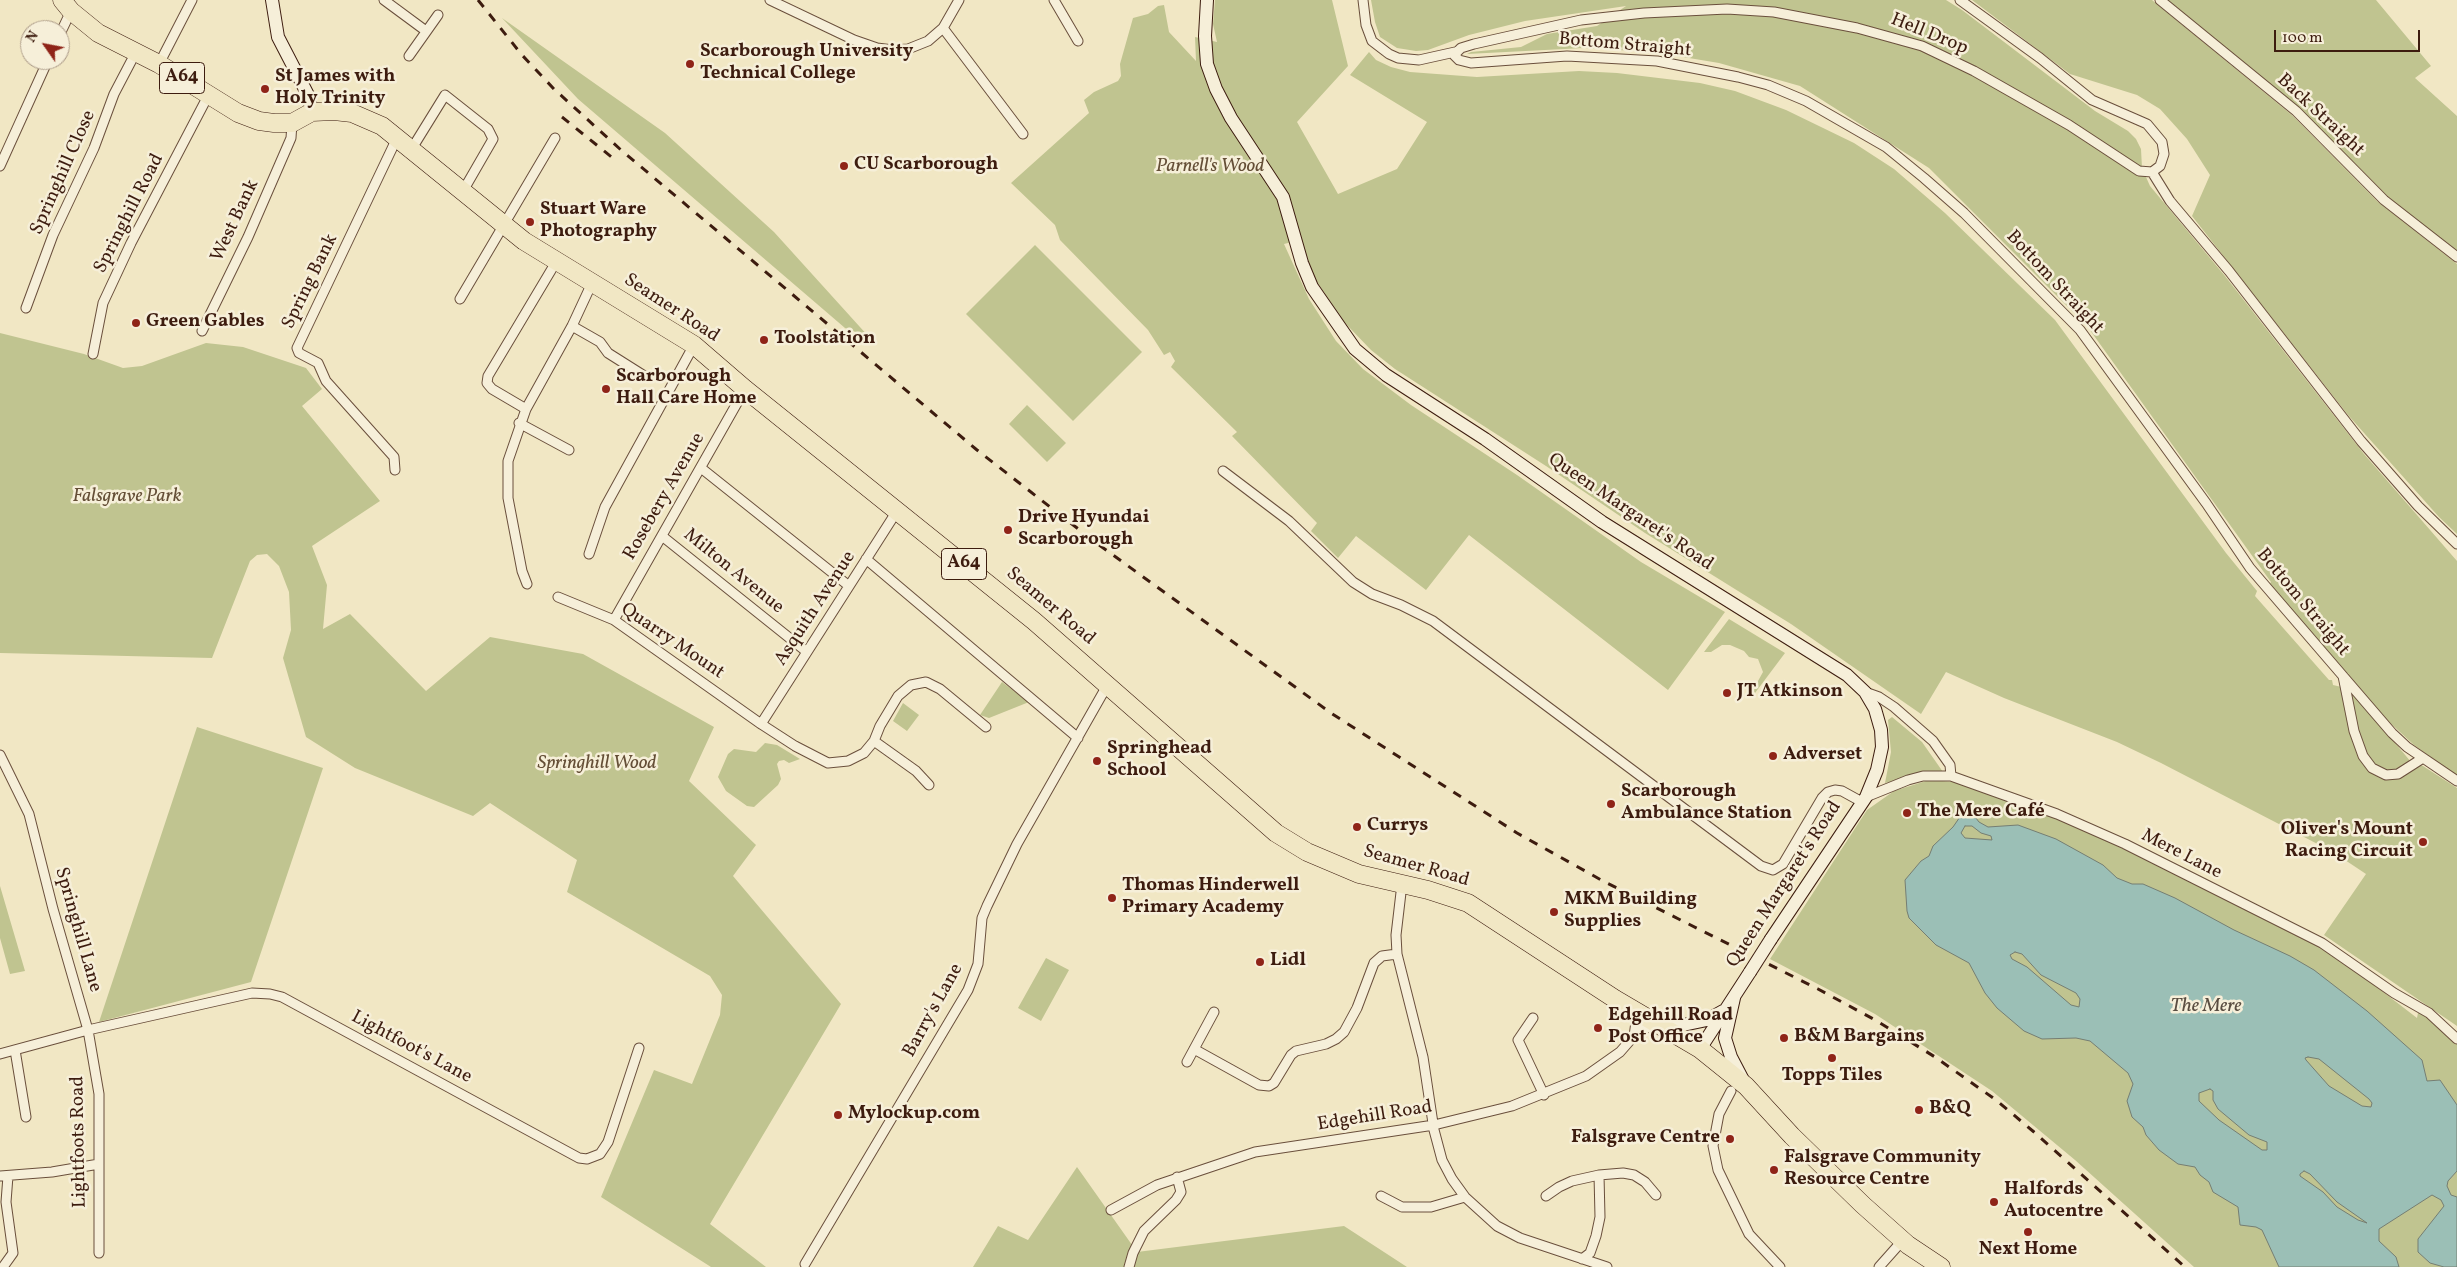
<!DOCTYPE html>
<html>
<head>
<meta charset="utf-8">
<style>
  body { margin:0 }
  #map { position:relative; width:2457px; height:1267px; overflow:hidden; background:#f1e7c4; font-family:Vollkorn,serif }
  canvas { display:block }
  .north { position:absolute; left:20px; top:20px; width:50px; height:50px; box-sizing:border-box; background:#f6efd9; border:1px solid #ac9b88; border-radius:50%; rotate:303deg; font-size:14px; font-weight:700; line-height:20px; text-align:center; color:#3d1c0f }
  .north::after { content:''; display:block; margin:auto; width:18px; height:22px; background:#8f2418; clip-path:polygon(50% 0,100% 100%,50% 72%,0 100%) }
  .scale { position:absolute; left:2274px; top:30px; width:146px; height:22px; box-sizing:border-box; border:2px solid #3d1c0f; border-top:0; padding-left:6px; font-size:15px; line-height:18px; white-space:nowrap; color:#3d1c0f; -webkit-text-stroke:4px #f6efd9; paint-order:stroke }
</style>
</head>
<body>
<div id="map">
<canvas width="2457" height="1267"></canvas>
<div class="north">N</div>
<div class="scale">100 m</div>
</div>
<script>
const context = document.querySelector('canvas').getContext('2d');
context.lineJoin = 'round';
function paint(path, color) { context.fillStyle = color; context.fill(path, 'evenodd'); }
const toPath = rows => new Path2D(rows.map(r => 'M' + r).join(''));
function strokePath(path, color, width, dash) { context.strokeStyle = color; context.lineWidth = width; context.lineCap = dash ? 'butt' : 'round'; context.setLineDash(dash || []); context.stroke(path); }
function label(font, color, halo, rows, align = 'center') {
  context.font = font + ' Vollkorn,serif'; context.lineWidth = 5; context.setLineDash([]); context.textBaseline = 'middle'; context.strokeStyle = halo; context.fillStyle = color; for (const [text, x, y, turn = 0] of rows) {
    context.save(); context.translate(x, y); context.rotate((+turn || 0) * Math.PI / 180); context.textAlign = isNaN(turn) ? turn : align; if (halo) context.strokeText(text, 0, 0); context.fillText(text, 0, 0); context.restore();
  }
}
paint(toPath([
  [1215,0,1332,0,1348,66,1297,122,1338,194,1397,169,1427,122,1350,75,1369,52,1376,60,1391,67,1410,72,1477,77,1579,71,1617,73,1700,83,1735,91,1786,110,1854,143,1894,169,1945,213,2055,320,2226,553,2257,591,2255,596,2329,680,2332,680,2333,685,2350,689,2411,762,2423,766,2457,788,2457,1026,2324,935,2366,874,2333,852,2161,763,2117,742,2004,698,1946,672,1921,714,1791,624,1645,533,1546,466,1395,369,1371,350,1345,323,1317,282,1309,267,1300,240,1284,244,1309,299,1336,341,1363,369,1411,405,1517,475,1641,562,1725,612,1668,690,1469,535,1426,590,1356,536,1338,558,1311,531,1317,523,1232,436,1237,432,1171,367,1175,361,1170,352,1164,355,1148,330,1060,240,1055,225,1011,183,1089,113,1084,100,1094,92,1118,81,1121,76,1120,64,1133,18,1148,14,1158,6,1164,5,1169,32,1196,61,1195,37,1217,42,1213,24],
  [1371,0,1946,0,1962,10,2095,111,2128,131,2136,139,2141,149,2142,168,2150,186,2225,276,2364,454,2457,561,2457,776,2414,745,2387,720,2269,585,2271,582,2087,326,1929,168,1800,86,1719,63,1653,52,1584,48,1467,54,1471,52,1521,47,1547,34,1597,26,1626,6,1525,21,1469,35,1428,50,1416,51,1397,48,1380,37,1375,22],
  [1972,0,2152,0,2293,116,2377,201,2457,264,2457,534,2439,517,2348,415,2192,216,2210,175,2187,139,2160,109,2137,95,2070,74],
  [2167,0,2376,0,2431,66,2415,78,2457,116,2457,252,2386,196],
  [502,18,665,133,774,232,869,337,845,328,578,99],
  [1035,245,1142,352,1073,421,966,314],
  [0,333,84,354,123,368,142,366,206,343,243,347,306,368,322,389,302,406,380,501,312,546,327,585,323,629,350,614,426,691,490,637,583,654,714,727,689,781,756,845,733,876,841,1004,710,1224,766,1267,711,1267,601,1197,654,1070,692,1084,720,1015,722,995,710,976,567,892,577,860,490,803,473,816,355,768,306,737,283,658,291,630,289,592,279,566,267,554,257,555,250,561,212,658,0,653],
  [1027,405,1066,443,1047,462,1009,424],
  [1729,619,1785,653,1755,693,1753,690,1763,672,1758,659,1749,657,1744,651,1730,645,1722,645,1711,652,1704,652],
  [1002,682,1029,702,989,718,980,715],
  [903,703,919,715,907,731,893,721],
  [1892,717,1922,742,1943,772,1927,772,1885,783,1891,752,1888,720],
  [197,727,323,768,251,982,99,1022],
  [765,743,777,745,800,759,789,763,784,760,779,761,777,764,781,779,778,785,754,807,747,806,726,791,718,777,728,754,734,749,756,752],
  [1929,780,1956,782,2015,801,2110,841,2313,942,2356,971,2417,1018,2418,1013,2422,1013,2457,1042,2457,1267,2194,1267,2075,1160,1992,1091,1875,1014,1770,959,1867,810,1894,791],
  [0,886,25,971,10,974,0,938],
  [1046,958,1069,970,1041,1021,1018,1008],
  [1077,1167,1137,1252,1344,1226,1407,1267,973,1267,998,1226,1028,1240]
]), '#c0c490');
const water = toPath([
  [1964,811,1972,813,1979,822,1988,827,2018,825,2056,839,2103,865,2117,878,2132,884,2143,884,2175,898,2234,930,2290,956,2314,970,2367,1011,2422,1060,2427,1081,2440,1080,2457,1105,2457,1171,2448,1181,2447,1186,2451,1195,2457,1197,2457,1267,2444,1267,2430,1263,2418,1252,2418,1239,2444,1206,2441,1200,2432,1195,2379,1229,2379,1241,2396,1257,2399,1267,2279,1267,2262,1230,2256,1227,2240,1225,2238,1207,2213,1192,2209,1182,2200,1175,2195,1167,2178,1164,2159,1150,2146,1135,2143,1127,2132,1117,2127,1101,2133,1084,2128,1073,2090,1041,2076,1038,2042,1039,2024,1031,1997,1008,1985,993,1969,963,1936,945,1909,918,1907,911,1905,880,1921,861,1929,856,1933,846,1953,827,1964,811],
  [1965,826,1972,826,1981,833,1991,836,1992,840,1965,838,1961,833,1965,826],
  [2015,952,2022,954,2041,975,2076,993,2080,999,2079,1007,2071,1005,2027,967,2012,959,2010,955,2015,952],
  [2308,1057,2319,1059,2369,1099,2372,1103,2371,1107,2362,1106,2329,1086,2306,1060,2305,1058,2308,1057],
  [2210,1089,2213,1091,2213,1100,2218,1109,2249,1135,2267,1142,2267,1150,2262,1150,2219,1120,2199,1101,2199,1093,2210,1089],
  [2304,1171,2310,1174,2337,1202,2367,1223,2358,1220,2337,1207,2323,1192,2300,1176,2300,1174,2304,1171]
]);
paint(water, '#9bbfb6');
strokePath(water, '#757e73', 1);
const street = toPath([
  [384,0,426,31],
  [770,0,854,40,877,48,893,50,908,49,928,41,943,28,959,0],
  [1054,0,1078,41],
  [1363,0,1366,25,1372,41,1389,54,1398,58,1419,60,1455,52],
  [1960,0,2040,58,2092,100,2147,124,2162,142,2164,154,2160,166,2152,172,2139,171,2069,125,1974,71,1922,46,1857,28,1774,12,1727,9,1644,13,1581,20,1474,44,1461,48,1454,55,1459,60,1471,63,1567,56,1657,61,1738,77,1768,85,1806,101,1886,147,1924,178,1964,213,2080,330,2206,503,2250,568,2392,733,2407,747,2457,781],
  [2160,0,2296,111,2384,200,2457,257],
  [943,28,1023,134],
  [60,34,71,11],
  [409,56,438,15],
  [159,64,192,0],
  [411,150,445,95,488,129,493,139,463,191],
  [0,166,48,60],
  [2152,172,2170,201,2229,271,2361,441,2418,506,2457,544],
  [460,299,555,138],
  [26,308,53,235,94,148,114,94,136,52],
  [572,326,600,342,608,353,646,377],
  [202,331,248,237,291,138,292,123],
  [93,354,103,303,131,243,209,94],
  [526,409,492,389,487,383,488,376,556,262],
  [519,423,569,450],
  [701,468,849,586],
  [395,470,394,457,326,381,318,363,299,353,297,348,397,138],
  [1223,471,1289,521,1353,582,1372,594,1401,605,1433,621,1761,866,1773,870,1783,864,1822,798,1828,792,1835,790,1842,791,1862,802],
  [662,536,807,652],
  [589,554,605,507,694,345],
  [866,559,1078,738],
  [527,584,522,571,508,498,508,461,526,409,572,326,592,283],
  [558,597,614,620,761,724,795,746,828,763,848,761,864,753,874,741,880,726,898,696,911,685,926,682,940,689,986,727],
  [614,620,745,389],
  [2343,676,2354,731,2363,756,2372,768,2386,775,2398,774,2423,758],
  [1865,692,1879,697,1894,707,1933,741,1950,765,1951,776],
  [761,724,897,511],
  [874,741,916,771,929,785],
  [0,755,29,814,53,909,88,1030,0,1054],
  [1866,797,1908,780,1923,776,1951,776,2057,814,2125,844,2322,943,2394,993,2429,1013,2457,1039],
  [1402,884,1396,935,1397,954,1423,1057,1434,1130,1442,1160,1452,1179,1465,1197,1497,1226,1520,1238,1607,1267],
  [1632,1011,1636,1022,1634,1036,1645,1028,1658,1026],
  [1533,1018,1518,1040,1544,1095],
  [1194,1049,1259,1085,1269,1086,1274,1083,1291,1055,1296,1051,1326,1044,1336,1039,1344,1032,1357,1008,1374,963,1382,956,1397,954],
  [15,1050,26,1117],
  [1187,1062,1214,1012],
  [1731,1091,1719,1114,1713,1146,1718,1170,1749,1234,1780,1267],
  [1599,1175,1623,1173,1634,1175,1645,1182,1656,1195],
  [0,1176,52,1172,99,1164],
  [1381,1196,1402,1207,1431,1207,1465,1197],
  [1546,1196,1559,1187,1572,1181,1599,1175,1600,1217,1596,1236,1590,1253,1582,1259],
  [1111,1210,1157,1185,1255,1152,1434,1125,1512,1106,1586,1076,1620,1052,1634,1036],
  [99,1253,99,1094,88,1030,252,993,270,994,282,997,579,1158,587,1159,600,1154,608,1142,639,1048],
  [805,1264,968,990,978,964,982,918,987,906,1017,844,1108,684],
  [3,1267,13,1253,6,1202,8,1176],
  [1129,1267,1133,1253,1144,1231,1176,1200,1181,1192,1177,1177],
  [1879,1267,1903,1240]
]);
const secondary = toPath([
  [272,0,278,37,308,95,312,112],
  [1207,0,1205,36,1207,64,1216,89,1231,118,1283,197,1302,263,1312,287,1355,349,1386,375,1485,439,1602,522,1847,675,1865,692,1875,709,1881,730,1882,747,1877,770,1866,797,1771,939],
  [1734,998,1725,1038,1731,1057,1743,1080],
  [1664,1029,1707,1020,1723,1011],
  [1700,1049,1750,972]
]);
const highway = toPath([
  [62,0,71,11,98,33,159,64,238,113,259,121,274,123,292,123,312,112,334,111,352,113,382,126,524,241,694,345,745,389,1034,621,1276,833,1307,852,1359,874,1428,890,1468,903,1615,999,1700,1049,1746,1086,1792,1136,1863,1205,1908,1245,1941,1267]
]);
strokePath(street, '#6a4f3c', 11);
strokePath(secondary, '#3d1c0f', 14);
strokePath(highway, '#3d1c0f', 19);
strokePath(street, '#f6efd9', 9);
strokePath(secondary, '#f6efd9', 12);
strokePath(highway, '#f1e7c4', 18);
strokePath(toPath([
  [478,0,522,55,554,89,621,150,977,450,1095,542,1331,713,1517,833,1603,881,1818,989,1877,1021,1935,1057,1996,1100,2034,1132,2185,1267],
  [562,117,614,159]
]), '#3d1c0f', 3, [9, 9]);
const secondaryBridge = toPath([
  [1750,972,1771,939]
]);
strokePath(secondaryBridge, '#3d1c0f', 14, []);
strokePath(secondaryBridge, '#f6efd9', 12);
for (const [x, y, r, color] of [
  [690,64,5,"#8f2418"],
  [265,89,5,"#8f2418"],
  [844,166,5,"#8f2418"],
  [530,222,5,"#8f2418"],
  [136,323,5,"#8f2418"],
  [764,340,5,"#8f2418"],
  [606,389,5,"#8f2418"],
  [1008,530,5,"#8f2418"],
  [1727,693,5,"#8f2418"],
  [1773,756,5,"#8f2418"],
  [1097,761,5,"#8f2418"],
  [1611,804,5,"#8f2418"],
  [1907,813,5,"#8f2418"],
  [1357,827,5,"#8f2418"],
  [2423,842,5,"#8f2418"],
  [1112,898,5,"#8f2418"],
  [1554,912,5,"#8f2418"],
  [1260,962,5,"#8f2418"],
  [1598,1028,5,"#8f2418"],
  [1784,1038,5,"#8f2418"],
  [1832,1058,5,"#8f2418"],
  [1919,1110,5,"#8f2418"],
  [838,1115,5,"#8f2418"],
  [1730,1139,5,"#8f2418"],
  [1774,1170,5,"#8f2418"],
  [1994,1202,5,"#8f2418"],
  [2028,1232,5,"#8f2418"]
]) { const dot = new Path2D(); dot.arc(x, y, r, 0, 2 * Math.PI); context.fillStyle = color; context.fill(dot); strokePath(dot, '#f6efd9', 2); }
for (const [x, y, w] of [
  [182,78,45],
  [964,564,45]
]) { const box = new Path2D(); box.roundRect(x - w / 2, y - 15.5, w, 31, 4); context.fillStyle = '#f6efd9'; context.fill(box); strokePath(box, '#3d1c0f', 1); }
label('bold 18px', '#3d1c0f', null, [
  ["A64",182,78],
  ["A64",964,564]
]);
label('19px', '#3d1c0f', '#f6efd9', [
  ["Hell Drop",1929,35,22],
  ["Bottom Straight",1625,46,5],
  ["Back Straight",2320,116,43],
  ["Springhill Close",64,173,-66],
  ["Springhill Road",130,214,-63],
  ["West Bank",236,221,-65],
  ["Spring Bank",311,282,-64],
  ["Bottom Straight",2054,283,47],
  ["Seamer Road",671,309,33],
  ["Rosebery Avenue",665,497,-60],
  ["Queen Margaret's Road",1630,513,34],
  ["Milton Avenue",733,572,39],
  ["Bottom Straight",2302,603,50],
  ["Seamer Road",1050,607,40],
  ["Asquith Avenue",816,609,-57],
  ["Quarry Mount",672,642,34],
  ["Mere Lane",2181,855,27],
  ["Seamer Road",1416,867,16],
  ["Queen Margaret's Road",1785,885,-57],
  ["Springhill Lane",77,930,74],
  ["Barry's Lane",934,1011,-61],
  ["Lightfoot's Lane",411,1048,28],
  ["Edgehill Road",1375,1117,-9],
  ["Lightfoots Road",80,1142,-91]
]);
label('bold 19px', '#3d1c0f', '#f6efd9', [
  ["Scarborough University",700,53],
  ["Technical College",700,75],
  ["St James with",275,78],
  ["Holy Trinity",275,100],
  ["CU Scarborough",854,166],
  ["Stuart Ware",540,211],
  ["Photography",540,233],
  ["Green Gables",146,323],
  ["Toolstation",774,340],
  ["Scarborough",616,378],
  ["Hall Care Home",616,400],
  ["Drive Hyundai",1018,519],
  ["Scarborough",1018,541],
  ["JT Atkinson",1737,693],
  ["Springhead",1107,750],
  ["School",1107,772],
  ["Adverset",1783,756],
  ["Scarborough",1621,793],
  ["Ambulance Station",1621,815],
  ["The Mere Café",1917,813],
  ["Currys",1367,827],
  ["Oliver's Mount",2413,831,"right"],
  ["Racing Circuit",2413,853,"right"],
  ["Thomas Hinderwell",1122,887],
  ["Primary Academy",1122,909],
  ["MKM Building",1564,901],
  ["Supplies",1564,923],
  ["Lidl",1270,962],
  ["Edgehill Road",1608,1017],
  ["Post Office",1608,1039],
  ["B&M Bargains",1794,1038],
  ["Topps Tiles",1832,1077,"center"],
  ["B&Q",1929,1110],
  ["Mylockup.com",848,1115],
  ["Falsgrave Centre",1720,1139,"right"],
  ["Falsgrave Community",1784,1159],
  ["Resource Centre",1784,1181],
  ["Halfords",2004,1191],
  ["Autocentre",2004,1213],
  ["Next Home",2028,1251,"center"]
], 'left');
label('italic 19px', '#644e36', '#f6efd9', [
  ["Parnell's Wood",1210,168],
  ["Falsgrave Park",127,498],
  ["Springhill Wood",597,765]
]);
label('italic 20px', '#594d41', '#f6efd9', [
  ["The Mere",2206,1007]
]);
</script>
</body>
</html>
